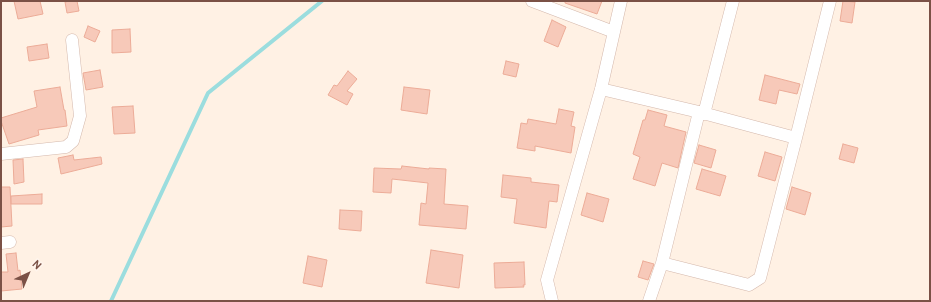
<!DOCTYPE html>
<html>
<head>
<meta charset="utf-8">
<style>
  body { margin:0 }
  #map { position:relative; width:931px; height:302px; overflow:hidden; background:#fff1e4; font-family:Overpass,sans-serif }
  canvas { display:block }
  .frame { position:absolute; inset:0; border:2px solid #7b5146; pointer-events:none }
  .north { position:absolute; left:8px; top:254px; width:40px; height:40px; -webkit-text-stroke:3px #fff5ed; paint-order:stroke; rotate:44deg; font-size:11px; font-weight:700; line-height:16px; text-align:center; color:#7b5146 }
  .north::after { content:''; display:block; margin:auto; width:14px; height:18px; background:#7b5146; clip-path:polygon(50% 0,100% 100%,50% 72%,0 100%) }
</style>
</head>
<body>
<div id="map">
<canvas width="931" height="302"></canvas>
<div class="frame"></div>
<div class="north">N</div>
</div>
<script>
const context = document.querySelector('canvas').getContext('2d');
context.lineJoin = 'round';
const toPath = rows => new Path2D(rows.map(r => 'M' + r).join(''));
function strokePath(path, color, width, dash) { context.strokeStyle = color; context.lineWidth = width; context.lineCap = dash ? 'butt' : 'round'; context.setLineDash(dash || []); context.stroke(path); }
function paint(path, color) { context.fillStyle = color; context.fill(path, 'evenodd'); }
strokePath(toPath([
  [111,301,208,93,322,1]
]), '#9bddde', 4);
const building = toPath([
  [14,1,40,1,43,14,18,19,14,1],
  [70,1,77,1,79,11,67,13,65,2,70,1],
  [565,1,602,1,597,14,565,3,565,1],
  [843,1,855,2,852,23,840,21,843,1],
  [552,20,566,27,558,47,544,41,552,20],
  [88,26,100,31,95,42,84,37,88,26],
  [130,29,131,52,112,53,112,30,130,29],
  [47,44,49,58,29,61,27,47,47,44],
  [506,61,519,64,516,77,503,74,506,61],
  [100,70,103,87,86,90,83,73,100,70],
  [348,71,357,79,347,91,353,94,347,105,328,95,334,85,337,86,348,71],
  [765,75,800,84,797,94,779,90,776,104,759,100,765,75],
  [60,87,64,110,65,110,67,126,38,130,39,135,9,144,1,121,1,118,37,107,34,91,60,87],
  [404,87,430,90,427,114,401,110,404,87],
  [133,106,135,133,114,134,112,107,133,106],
  [559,109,574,112,571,126,575,127,571,153,535,146,535,151,517,148,521,123,527,124,528,119,556,124,559,109],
  [648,110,667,115,664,126,686,132,678,168,662,163,655,186,633,179,640,157,633,154,643,120,645,120,648,110],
  [843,144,858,148,854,163,839,159,843,144],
  [699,145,716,150,711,168,694,163,699,145],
  [765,152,782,157,775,181,758,176,765,152],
  [73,155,74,160,101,157,102,164,61,174,58,158,73,155],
  [23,159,24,182,14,184,13,160,23,159],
  [402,166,429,169,429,168,446,169,444,204,468,206,466,229,419,225,421,203,426,204,428,183,392,179,391,193,373,192,374,168,401,169,402,166],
  [702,169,726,176,720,196,696,189,702,169],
  [503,175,531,178,531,182,559,185,557,202,549,201,546,228,514,223,517,199,501,197,503,175],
  [1,187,10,187,12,226,1,227,1,187],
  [792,187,811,193,805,215,786,209,792,187],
  [587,193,609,199,603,222,581,215,587,193],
  [42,194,42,204,11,204,11,196,42,194],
  [340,210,362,211,361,231,339,229,340,210],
  [431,250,463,255,459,288,426,283,431,250],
  [16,253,18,271,20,270,22,289,1,291,1,272,8,272,6,254,16,253],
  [308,256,327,260,322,287,303,283,308,256],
  [643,261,654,264,648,280,638,277,643,261],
  [524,262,525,285,523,285,524,287,495,288,494,263,524,262]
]);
paint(building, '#f7c9b9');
strokePath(building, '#ecab97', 1);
const minor = toPath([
  [532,1,614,32],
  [601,89,699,112,796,138],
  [704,114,733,1],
  [1,154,66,147,73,141,80,116,72,40],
  [1,243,10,242],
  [662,263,749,285,760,278,796,138,830,1],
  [552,301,547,280,601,89,621,1],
  [649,301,662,263,699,112]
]);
strokePath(minor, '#d4b8ac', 13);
strokePath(minor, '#fff', 12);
</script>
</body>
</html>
